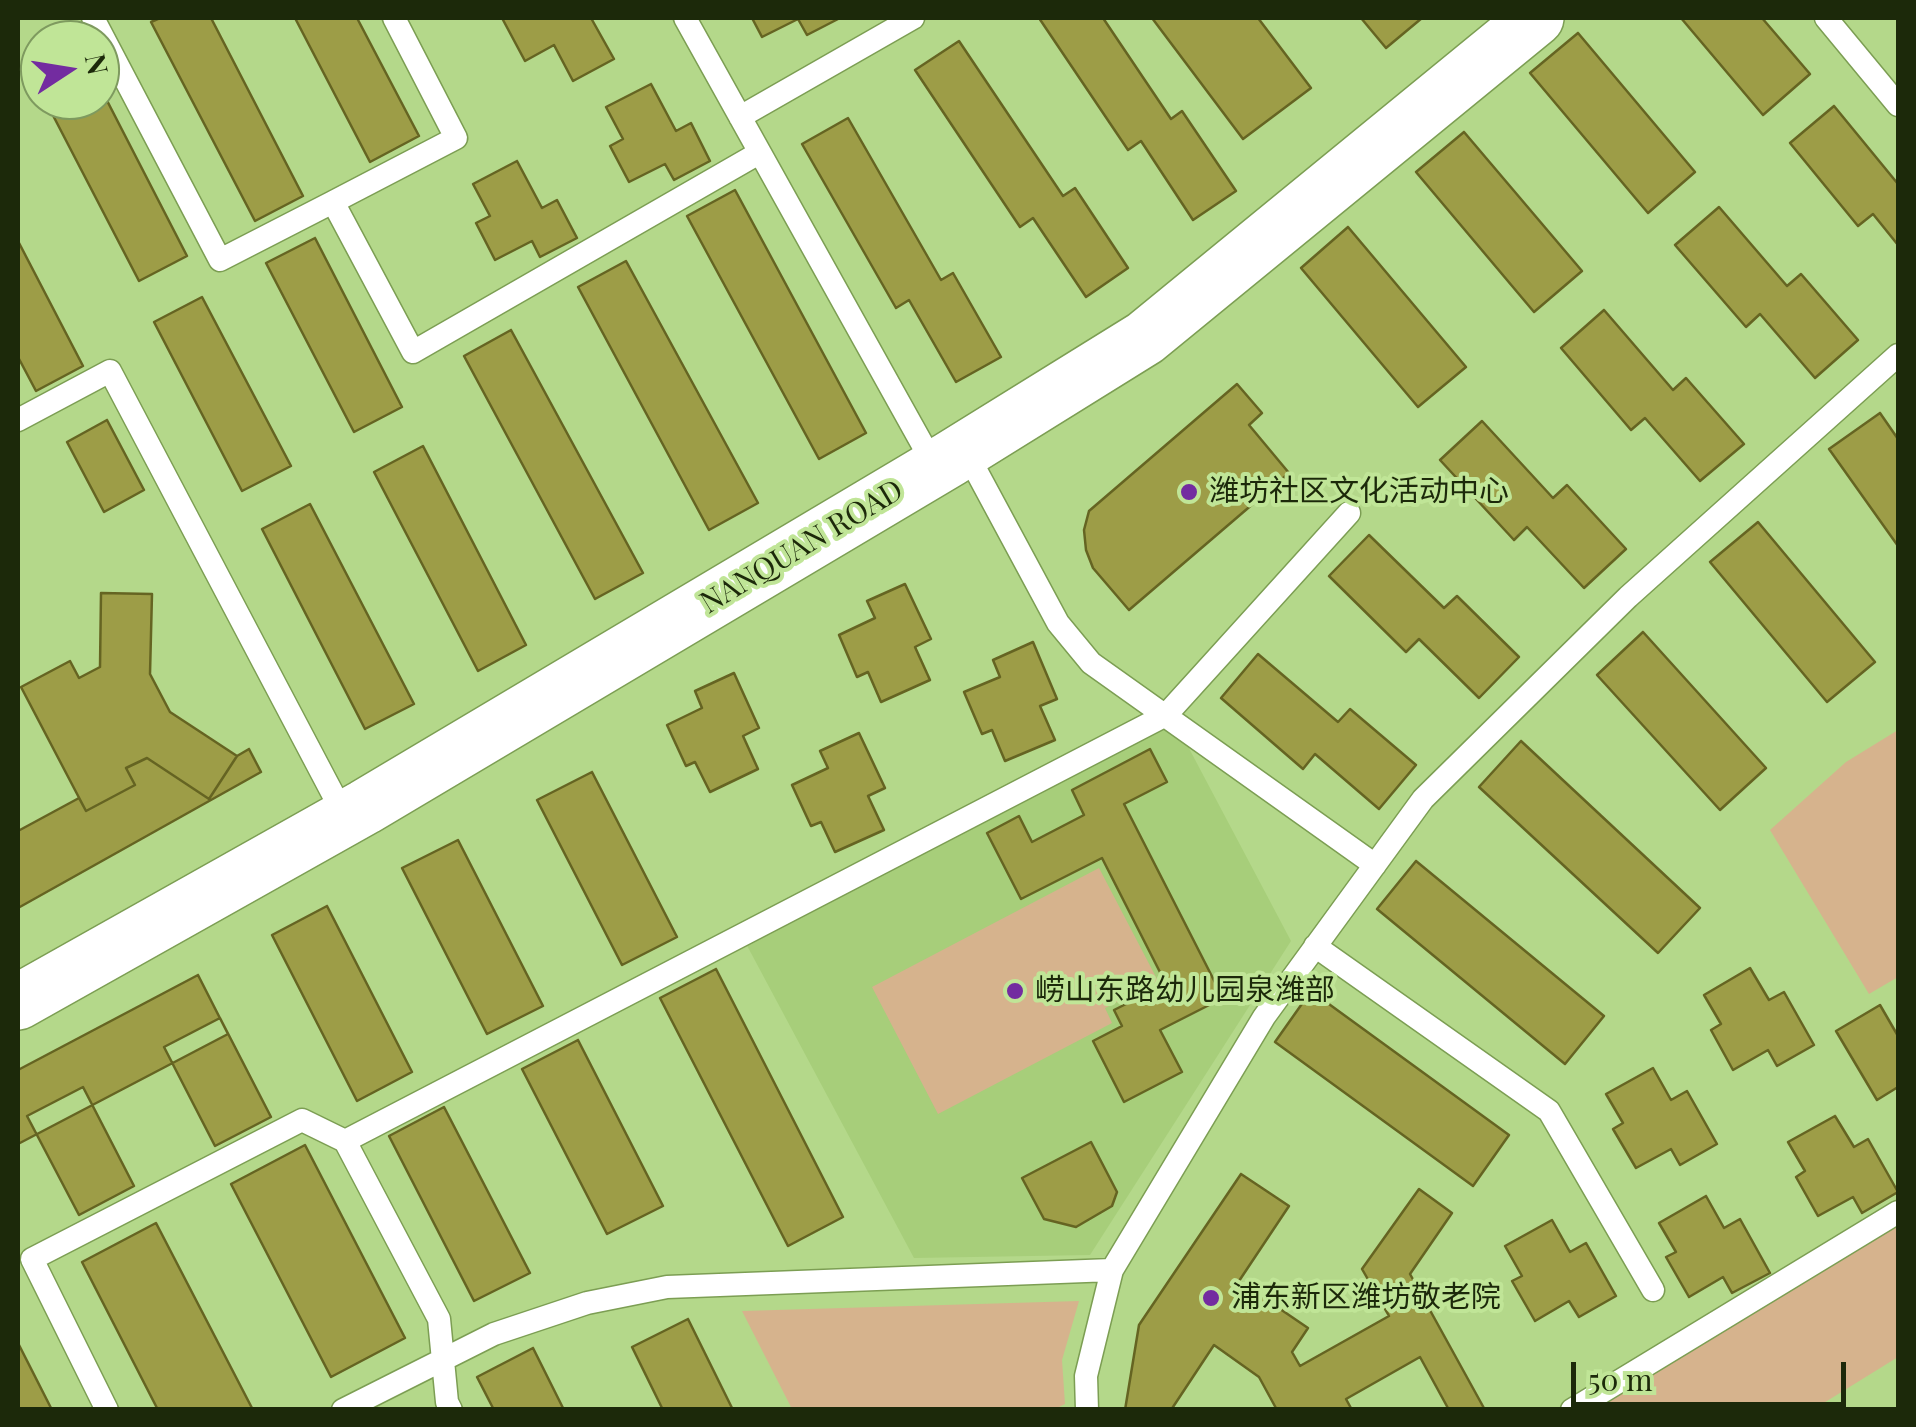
<!DOCTYPE html>
<html>
<head>
<meta charset="utf-8">
<style>
  body { margin:0 }
  #map { position:relative; width:1916px; height:1427px; overflow:hidden; background:#b4d88a; font-family:"Playfair Display",serif }
  canvas { display:block }
  .frame { position:absolute; inset:0; border:20px solid #1c290a; pointer-events:none }
  .north { position:absolute; left:20px; top:20px; width:100px; height:100px; box-sizing:border-box; background:#c0e597; border:2px solid #7e9a5f; border-radius:50%; rotate:78deg; font-size:28px; font-weight:700; line-height:40px; text-align:center; color:#1c290a }
  .north::after { content:''; display:block; margin:auto; width:35px; height:45px; background:#732ca0; clip-path:polygon(50% 0,100% 100%,50% 72%,0 100%) }
  .scale { position:absolute; left:1571px; top:1362px; width:275px; height:45px; box-sizing:border-box; border:5px solid #1c290a; border-top:0; padding-left:12px; font-size:30px; line-height:35px; white-space:nowrap; color:#1c290a; -webkit-text-stroke:8px #c0e597; paint-order:stroke }
</style>
</head>
<body>
<div id="map">
<canvas width="1916" height="1427"></canvas>
<div class="frame"></div>
<div class="north">N</div>
<div class="scale">50 m</div>
</div>
<script>
const context = document.querySelector('canvas').getContext('2d');
context.lineJoin = 'round';
function paint(path, color) { context.fillStyle = color; context.fill(path, 'evenodd'); }
const toPath = rows => new Path2D(rows.map(r => 'M' + r).join(''));
function strokePath(path, color, width, dash) { context.strokeStyle = color; context.lineWidth = width; context.lineCap = dash ? 'butt' : 'round'; context.setLineDash(dash || []); context.stroke(path); }
function label(font, color, halo, rows, align = 'center') {
  context.font = font + ' "Playfair Display","Noto Sans SC",serif'; context.lineWidth = 8; context.setLineDash([]); context.textBaseline = 'middle'; context.strokeStyle = halo; context.fillStyle = color; for (const [text, x, y, turn = 0] of rows) {
    context.save(); context.translate(x, y); context.rotate((+turn || 0) * Math.PI / 180); context.textAlign = isNaN(turn) ? turn : align; if (halo) context.strokeText(text, 0, 0); context.fillText(text, 0, 0); context.restore();
  }
}
paint(toPath([
  [1155,707,1174,720,1291,941,1090,1255,914,1258,736,925]
]), '#a7ce7a');
paint(toPath([
  [1898,730,1898,977,1869,994,1770,830,1846,762],
  [1099,868,1158,981,1105,1008,1112,1023,938,1114,872,987],
  [1898,1212,1898,1357,1814,1409,1572,1410],
  [1079,1301,1062,1360,1065,1404,1053,1410,792,1409,742,1311]
]), '#d6b38d');
const building = toPath([
  [160,18,211,18,303,196,255,221,151,22,160,18],
  [295,18,357,18,419,136,370,162,295,18],
  [502,18,591,18,614,59,573,81,554,45,525,61,502,18],
  [752,18,840,18,807,35,798,19,762,37,752,18],
  [1039,18,1103,18,1171,119,1182,111,1236,191,1193,220,1141,141,1128,150,1039,18],
  [1152,18,1258,18,1311,88,1243,139,1152,18],
  [1361,18,1422,18,1386,48,1361,18],
  [1681,18,1762,18,1810,74,1763,115,1681,18],
  [1578,33,1695,172,1648,213,1530,73,1578,33],
  [959,41,1063,196,1075,188,1128,268,1086,297,1033,218,1020,227,915,70,959,41],
  [651,84,676,131,691,123,710,161,674,180,665,164,629,182,610,146,623,139,606,107,651,84],
  [100,87,187,256,139,281,45,100,100,100,100,87],
  [1834,106,1898,184,1898,245,1873,214,1858,226,1790,143,1834,106],
  [848,118,941,280,953,273,1001,357,956,382,909,300,896,308,802,144,848,118],
  [1464,132,1582,271,1534,312,1416,172,1464,132],
  [517,161,542,208,557,200,577,238,540,257,532,241,495,260,476,223,490,216,473,184,517,161],
  [735,190,866,433,819,459,687,216,735,190],
  [1719,207,1787,286,1801,274,1858,340,1815,378,1760,314,1746,327,1675,245,1719,207],
  [1348,227,1466,367,1418,407,1301,268,1348,227],
  [315,238,402,407,354,432,266,263,315,238],
  [18,241,83,366,36,391,18,357,18,241],
  [626,261,758,503,709,530,578,287,626,261],
  [202,297,291,466,242,491,154,322,202,297],
  [1604,310,1673,390,1686,378,1744,444,1700,481,1645,418,1631,430,1561,348,1604,310],
  [511,330,643,573,595,599,464,356,511,330],
  [1237,384,1262,413,1249,425,1289,473,1129,610,1093,568,1086,550,1084,530,1089,511,1237,384],
  [1880,413,1898,439,1898,546,1829,449,1880,413],
  [107,420,144,490,104,512,67,442,107,420],
  [1482,421,1553,498,1567,485,1626,549,1584,588,1527,527,1514,540,1440,460,1482,421],
  [423,446,526,645,478,671,374,472,423,446],
  [310,504,414,704,365,729,262,529,310,504],
  [1758,522,1875,662,1827,702,1710,562,1758,522],
  [1369,535,1444,608,1457,596,1519,657,1479,698,1419,639,1406,652,1329,576,1369,535],
  [905,584,931,639,915,647,930,680,881,702,868,672,857,677,839,635,875,618,867,601,905,584],
  [101,593,152,594,150,674,170,712,237,756,209,799,147,758,126,768,135,785,86,811,21,687,70,661,79,678,100,667,101,593],
  [1643,632,1766,768,1720,810,1597,675,1643,632],
  [1033,642,1057,699,1040,706,1055,740,1005,761,992,730,982,734,964,692,1000,677,993,660,1033,642],
  [1258,654,1338,722,1350,709,1416,765,1379,809,1315,754,1303,769,1221,698,1258,654],
  [734,673,759,728,743,736,758,769,710,792,695,762,686,766,667,725,702,708,695,691,734,673],
  [859,733,885,788,868,796,884,830,835,852,821,822,811,826,792,785,828,768,820,751,859,733],
  [1521,741,1700,908,1658,953,1479,787,1521,741],
  [249,749,261,772,18,908,18,831,79,798,86,811,135,785,126,768,147,758,209,799,237,756,249,749],
  [1150,749,1167,782,1124,804,1223,998,1160,1030,1182,1072,1124,1102,1093,1041,1122,1026,1114,1010,1166,984,1102,858,1021,899,987,833,1019,816,1032,842,1084,815,1072,790,1150,749],
  [592,772,677,937,622,965,537,800,592,772],
  [458,840,543,1006,487,1034,402,868,458,840],
  [1416,861,1604,1016,1565,1064,1377,909,1416,861],
  [327,906,412,1072,357,1101,272,935,327,906],
  [1750,968,1769,1000,1784,992,1814,1045,1777,1066,1768,1050,1733,1070,1711,1030,1721,1024,1704,995,1750,968],
  [716,969,843,1217,788,1246,660,998,716,969],
  [198,975,228,1034,18,1144,18,1070,198,975],
  [1311,991,1509,1135,1473,1186,1275,1042,1311,991],
  [1880,1005,1898,1036,1898,1087,1877,1100,1836,1031,1880,1005],
  [220,1018,271,1117,215,1146,164,1047,220,1018],
  [578,1040,663,1206,607,1234,522,1069,578,1040],
  [1653,1068,1671,1100,1687,1091,1717,1144,1680,1165,1671,1149,1636,1168,1613,1129,1623,1123,1606,1094,1653,1068],
  [83,1087,134,1186,79,1215,27,1116,83,1087],
  [444,1107,530,1273,474,1301,389,1136,444,1107],
  [1835,1116,1854,1147,1868,1139,1898,1192,1862,1213,1853,1197,1818,1216,1796,1177,1805,1171,1788,1142,1835,1116],
  [1091,1142,1117,1192,1112,1206,1076,1227,1044,1219,1022,1178,1091,1142],
  [305,1145,405,1338,331,1377,231,1184,305,1145],
  [1241,1174,1289,1206,1239,1281,1308,1328,1292,1352,1300,1366,1389,1316,1362,1269,1419,1189,1452,1213,1410,1274,1485,1410,1449,1410,1420,1357,1346,1399,1352,1410,1277,1410,1259,1377,1214,1345,1171,1410,1125,1410,1139,1325,1241,1174],
  [1706,1196,1724,1228,1740,1219,1770,1273,1732,1293,1723,1277,1689,1297,1666,1257,1676,1252,1659,1223,1706,1196],
  [1552,1220,1570,1252,1586,1243,1616,1296,1579,1317,1569,1301,1535,1321,1512,1281,1522,1276,1505,1246,1552,1220],
  [156,1223,253,1410,158,1410,82,1262,156,1223],
  [688,1319,733,1410,663,1410,632,1347,688,1319],
  [18,1343,52,1410,18,1410,18,1343],
  [533,1348,564,1410,494,1410,477,1377,533,1348]
]);
paint(building, '#9d9d47');
strokePath(building, '#656422', 2.5);
const lane = toPath([
  [93,18,220,260,333,202],
  [394,18,456,138,333,202,413,352,759,153],
  [685,18,935,467],
  [1826,18,1898,105],
  [740,117,913,18],
  [18,420,110,371,345,817],
  [965,450,1058,623,1091,663,1375,865],
  [1315,946,1549,1111,1653,1290],
  [345,1141,1166,715,1349,513],
  [107,1410,32,1259,302,1120,345,1141,439,1319,447,1402,451,1410],
  [343,1410,494,1334,587,1303,667,1287,1112,1270],
  [1087,1410,1086,1376,1112,1270,1264,1017,1423,799,1628,597,1898,355],
  [1572,1410,1898,1212]
]);
const secondary = toPath([
  [18,1002,365,807,950,459,1145,338,1536,18]
]);
strokePath(lane, '#7c9e53', 25);
strokePath(secondary, '#7c9e53', 58);
strokePath(lane, '#fff', 22);
strokePath(secondary, '#fff', 55);
for (const [x, y, r, color] of [
  [1189,492,10,"#732ca0"],
  [1015,991,10,"#732ca0"],
  [1211,1298,10,"#732ca0"]
]) { const dot = new Path2D(); dot.arc(x, y, r, 0, 2 * Math.PI); context.fillStyle = color; context.fill(dot); strokePath(dot, '#c0e597', 4); }
label('30px', '#1c290a', '#c0e597', [
  ["潍坊社区文化活动中心",1209,492],
  ["崂山东路幼儿园泉潍部",1035,991],
  ["浦东新区潍坊敬老院",1231,1298]
], 'left');
label('30px', '#1c290a', '#c0e597', [
  ["NANQUAN ROAD",802,547,-31]
]);
</script>
</body>
</html>
